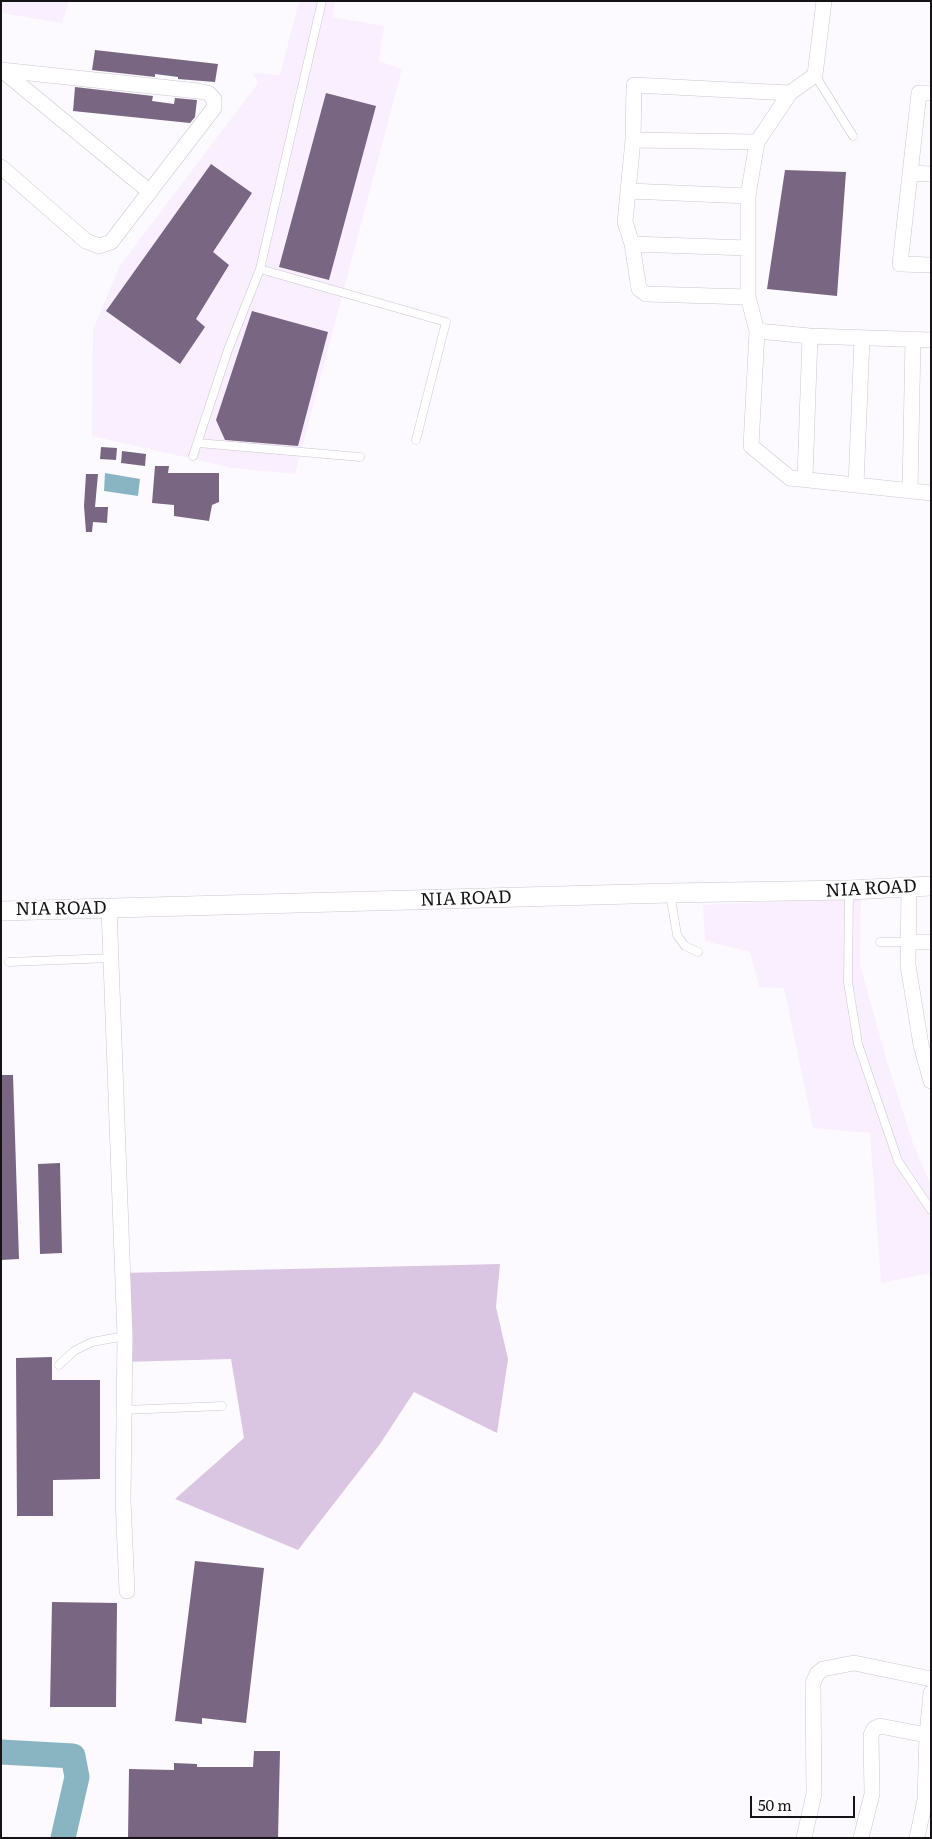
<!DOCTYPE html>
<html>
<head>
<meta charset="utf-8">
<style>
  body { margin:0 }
  #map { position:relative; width:932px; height:1839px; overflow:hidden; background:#fdfaff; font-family:Literata,serif }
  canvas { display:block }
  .frame { position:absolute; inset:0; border:2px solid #161317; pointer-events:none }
  .scale { position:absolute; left:750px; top:1796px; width:105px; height:22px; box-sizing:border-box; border:2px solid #161317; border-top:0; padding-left:6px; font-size:15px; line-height:18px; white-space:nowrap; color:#161317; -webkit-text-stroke:4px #fff; paint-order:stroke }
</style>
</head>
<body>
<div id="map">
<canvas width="932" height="1839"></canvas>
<div class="frame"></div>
<div class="scale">50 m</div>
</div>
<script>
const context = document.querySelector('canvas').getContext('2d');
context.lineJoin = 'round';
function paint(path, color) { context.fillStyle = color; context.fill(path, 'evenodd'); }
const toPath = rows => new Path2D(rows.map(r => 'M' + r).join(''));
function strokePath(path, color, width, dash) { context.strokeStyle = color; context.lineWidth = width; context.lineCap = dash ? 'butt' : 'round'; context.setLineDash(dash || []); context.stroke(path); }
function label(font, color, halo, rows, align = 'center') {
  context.font = font + ' Literata,serif'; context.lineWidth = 4; context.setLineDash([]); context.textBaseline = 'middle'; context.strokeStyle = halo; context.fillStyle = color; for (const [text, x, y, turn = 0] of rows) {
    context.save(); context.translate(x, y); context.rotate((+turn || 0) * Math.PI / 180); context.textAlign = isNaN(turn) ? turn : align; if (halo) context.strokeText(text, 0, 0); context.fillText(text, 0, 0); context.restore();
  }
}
paint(toPath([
  [1,1,69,1,62,23,1,13],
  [299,1,335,1,333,17,384,26,379,61,402,69,295,474,232,468,92,436,93,330,119,267,258,83,253,73,280,75],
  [861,897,860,965,888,1065,914,1146,931,1185,931,1273,881,1283,870,1133,813,1128,784,988,759,987,750,952,705,941,703,905]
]), '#f9effe');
paint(toPath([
  [500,1264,496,1307,508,1359,497,1433,414,1392,380,1444,298,1550,175,1499,244,1438,231,1359,122,1362,120,1273]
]), '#dac6e3');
paint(toPath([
  [105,473,140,479,138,496,104,491]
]), '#89b5c2');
strokePath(toPath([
  [1,1752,73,1756,77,1777,63,1838]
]), '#89b5c2', 25);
paint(toPath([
  [95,50,218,64,215,82,178,79,178,77,155,74,155,77,92,70],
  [75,87,153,96,152,101,174,104,175,98,197,100,195,117,190,123,73,111],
  [326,93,376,106,329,280,279,267],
  [211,164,252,193,213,252,229,265,196,319,205,327,180,364,106,311],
  [785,170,846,172,837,296,767,289],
  [252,311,328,332,298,446,225,440,216,420],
  [101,447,117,448,116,460,100,459],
  [122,451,146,454,145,466,121,463],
  [155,466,169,466,168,473,219,473,219,502,212,505,209,521,174,516,174,505,152,503],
  [86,474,98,474,95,507,108,507,107,523,93,522,92,532,86,532,84,506],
  [1,1075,13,1075,19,1259,1,1260],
  [60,1163,62,1253,40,1254,38,1164],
  [52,1357,52,1380,100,1380,100,1479,53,1480,53,1516,17,1516,16,1358],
  [195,1561,264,1568,246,1723,202,1718,202,1724,175,1721],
  [52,1602,117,1603,116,1707,50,1707],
  [254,1751,280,1751,278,1838,128,1838,129,1769,174,1770,174,1763,197,1764,197,1767,253,1767]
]), '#796683');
const service = toPath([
  [815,75,853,136],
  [260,269,446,322,416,440],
  [198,443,360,457],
  [193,456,228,350,260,269,322,1],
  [849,890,848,982,858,1044,898,1161,931,1210],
  [670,893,677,935,685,946,698,952],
  [880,942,908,942],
  [9,962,111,958],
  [59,1365,74,1351,92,1342,125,1336],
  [124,1410,222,1406]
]);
const minor = toPath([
  [1,70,198,91,208,93,214,99,214,108,111,242,99,246,86,241,1,167],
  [3,71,150,192],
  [790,93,634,85,633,140,625,222,632,244,639,289,646,294,748,297,748,196,757,142,790,93,815,75,824,1],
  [931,93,919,93,900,264,931,265],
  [633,140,757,142],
  [910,173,931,174],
  [629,191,748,196],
  [632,244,748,248],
  [748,297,757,331,751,446,790,478,931,493],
  [757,331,810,336,931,340],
  [805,478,810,336],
  [856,485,862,339],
  [910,490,913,339],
  [909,887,908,965,921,1045,931,1081],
  [109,908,125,1336,123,1500,127,1591],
  [908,942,931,942],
  [804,1838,814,1794,813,1683,817,1674,823,1669,854,1663,931,1679],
  [861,1838,872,1794,871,1735,874,1729,880,1726,931,1736],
  [917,1838,925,1800,927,1735,931,1693]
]);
const tertiary = toPath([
  [1,911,670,893,849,890,931,886]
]);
strokePath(service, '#ccc5d0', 9);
strokePath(minor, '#ccc5d0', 16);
strokePath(tertiary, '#ccc5d0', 20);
strokePath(service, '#fff', 8);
strokePath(minor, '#fff', 15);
strokePath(tertiary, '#fff', 19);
label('18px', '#161317', '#fff', [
  ["NIA ROAD",871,889,-3],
  ["NIA ROAD",466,899,-2],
  ["NIA ROAD",61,909,-1]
]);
</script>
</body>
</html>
